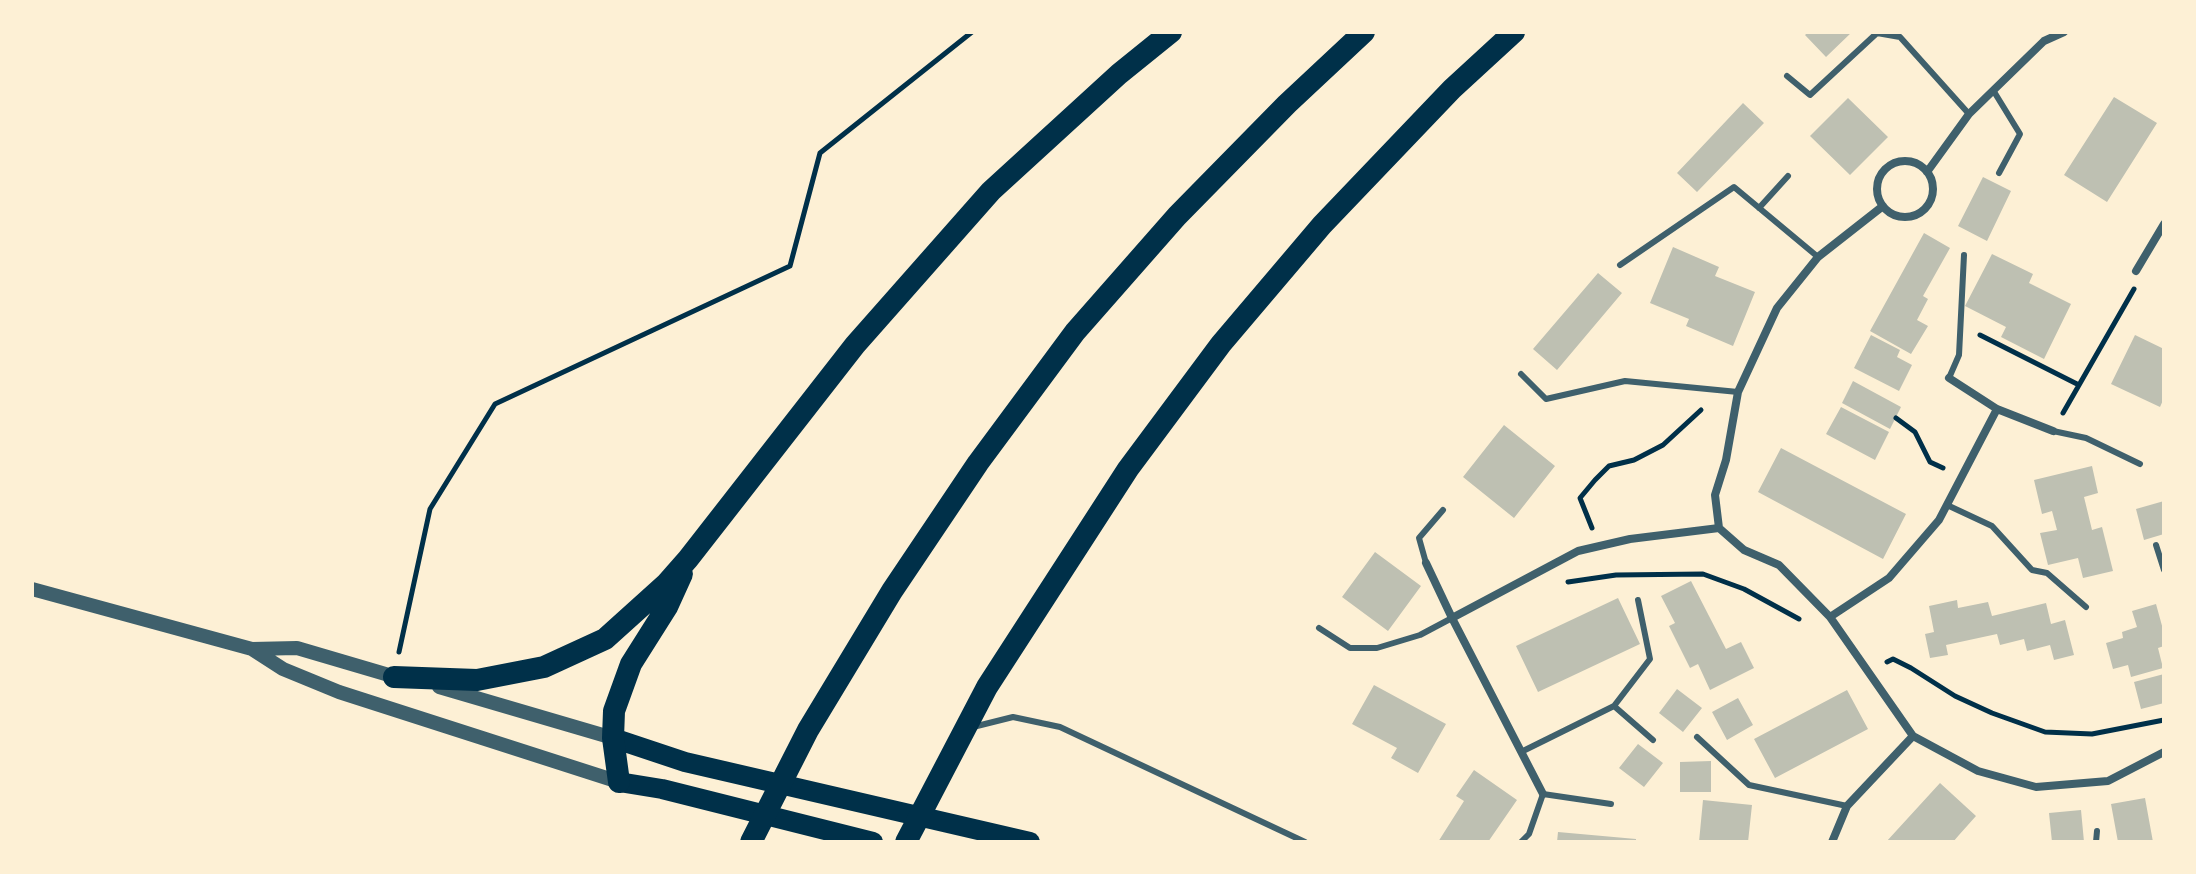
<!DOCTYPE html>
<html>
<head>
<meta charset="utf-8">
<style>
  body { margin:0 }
  #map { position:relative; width:2196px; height:874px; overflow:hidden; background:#fdf0d5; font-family:"Golos Text",sans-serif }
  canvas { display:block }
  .frame { position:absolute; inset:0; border:34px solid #fdf0d5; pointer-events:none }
</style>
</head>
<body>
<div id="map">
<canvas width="2196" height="874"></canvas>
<div class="frame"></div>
</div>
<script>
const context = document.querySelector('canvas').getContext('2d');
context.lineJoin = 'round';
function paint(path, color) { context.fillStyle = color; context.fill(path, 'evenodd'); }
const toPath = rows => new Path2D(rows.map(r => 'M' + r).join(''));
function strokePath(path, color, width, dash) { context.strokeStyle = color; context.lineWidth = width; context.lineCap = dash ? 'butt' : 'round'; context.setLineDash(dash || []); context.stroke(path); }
paint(toPath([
  [1808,32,1852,32,1826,57,1805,35],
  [2114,97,2157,123,2107,202,2064,175],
  [1848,98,1888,137,1850,175,1810,136],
  [1743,103,1764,123,1697,192,1677,173],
  [1983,177,2011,191,1987,241,1958,226],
  [1924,233,1950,248,1923,296,1928,299,1917,320,1928,326,1911,354,1870,331],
  [1673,247,1719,267,1715,276,1755,292,1733,346,1686,326,1689,319,1650,303],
  [1992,254,2033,274,2029,283,2071,304,2044,359,2001,337,2006,327,1965,306],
  [1598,273,1622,293,1557,370,1533,349],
  [1871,335,1900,350,1897,357,1912,365,1899,391,1854,368],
  [2135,335,2164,349,2164,398,2160,407,2111,384],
  [1853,381,1901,407,1890,429,1842,403],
  [1841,407,1889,432,1875,460,1826,434],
  [1504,425,1555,466,1514,518,1463,477],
  [1781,448,1906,514,1883,559,1758,492],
  [2092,466,2098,493,2084,497,2092,530,2102,527,2113,571,2083,578,2078,558,2048,565,2040,533,2057,530,2052,511,2042,514,2034,480],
  [2164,501,2164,534,2144,540,2136,509],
  [1375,552,1421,586,1388,631,1342,597],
  [1691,581,1726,649,1741,642,1754,668,1710,690,1698,664,1690,668,1669,626,1675,623,1661,596],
  [1618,598,1640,644,1538,692,1516,646],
  [1957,600,1958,608,1988,602,1992,616,2046,603,2051,624,2065,620,2074,655,2054,660,2050,645,2027,651,2024,639,2000,645,1997,634,1946,645,1948,655,1930,658,1925,634,1934,632,1929,606],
  [2156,604,2164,633,2164,646,2158,648,2163,668,2131,677,2128,665,2113,669,2106,643,2123,638,2122,632,2137,627,2132,611],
  [2164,674,2164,703,2141,709,2134,682],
  [1374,685,1446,724,1418,773,1391,758,1397,748,1352,724],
  [1677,689,1702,708,1683,732,1659,713],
  [1847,690,1868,729,1775,778,1754,739],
  [1738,698,1753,725,1727,740,1712,712],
  [1638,744,1663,763,1644,787,1619,768],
  [1711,761,1711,792,1680,792,1680,762],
  [1474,770,1517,800,1488,842,1438,842,1464,801,1456,796],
  [1940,783,1976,816,1959,835,1953,842,1886,842],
  [2145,798,2153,842,2118,842,2111,804],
  [1703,800,1752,805,1748,842,1699,842],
  [2081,810,2084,842,2052,842,2049,813],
  [1558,832,1636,839,1636,842,1557,842]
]), '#bec0b2');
strokePath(toPath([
  [1980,335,2079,385],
  [2063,413,2134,289],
  [1896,418,1915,432,1930,462,1943,468],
  [1592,528,1580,498,1595,480,1609,466,1634,460,1663,445,1701,410],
  [1568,582,1616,575,1703,574,1744,589,1799,619],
  [399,652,430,509,495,404,790,266,820,153,972,32],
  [1887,662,1893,659,1911,668,1955,696,1992,713,2045,732,2092,734,2164,720]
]), '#003049', 5);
strokePath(toPath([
  [1787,76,1810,95,1877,33,1900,37,1969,114],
  [1993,90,2020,134,1999,173],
  [1759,208,1788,176],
  [1620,265,1734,187,1818,257],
  [1521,374,1546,399,1625,381,1738,392],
  [1949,378,1959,355,1964,255],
  [2053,431,2086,438,2140,464],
  [1947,505,1992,526,2032,570,2047,573,2086,607],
  [2156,545,2164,570],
  [1426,563,1419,538,1443,510],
  [1319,628,1350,648,1377,648,1420,635,1452,618],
  [1614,706,1653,740],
  [973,727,1013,717,1060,727,1305,842],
  [1697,737,1749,785,1847,806],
  [1521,752,1614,706,1650,659,1638,600],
  [1521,842,1529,834,1543,794,1611,804],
  [2096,842,2097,831]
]), '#3f606c', 6);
strokePath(toPath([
  '1877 189a28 28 0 1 1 56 0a28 28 0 1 1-56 0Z',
  [1927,172,1969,114,2044,41,2064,32],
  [2136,271,2164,224],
  [1949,378,1997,409,2053,431],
  [1719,528,1715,495,1726,460,1738,392,1777,308,1818,257,1883,206],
  [1426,563,1452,618,1578,551,1630,539,1719,528,1744,550,1779,565,1830,617,1913,736,1978,771,2036,787,2108,781,2164,752],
  [1830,617,1889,578,1939,520,1997,409],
  [1452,618,1543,794],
  [1832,842,1847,806,1913,736]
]), '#3f606c', 8);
strokePath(toPath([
  [32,589,252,649,297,648,399,678],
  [252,649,283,669,339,692,619,782],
  [439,687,613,738]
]), '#3f606c', 14);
strokePath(toPath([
  [613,738,685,762,1030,842],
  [619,782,662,789,873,842]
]), '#003049', 20);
strokePath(toPath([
  [394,677,477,680,544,667,605,639,666,584,688,559,855,345,991,191,1119,74,1171,32],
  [619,782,613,738,614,711,631,664,667,607,682,574],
  [751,842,808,730,892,591,978,463,1075,332,1177,216,1287,104,1364,32],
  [906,842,987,687,1128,469,1221,344,1322,225,1452,89,1514,32]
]), '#003049', 22);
</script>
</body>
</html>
